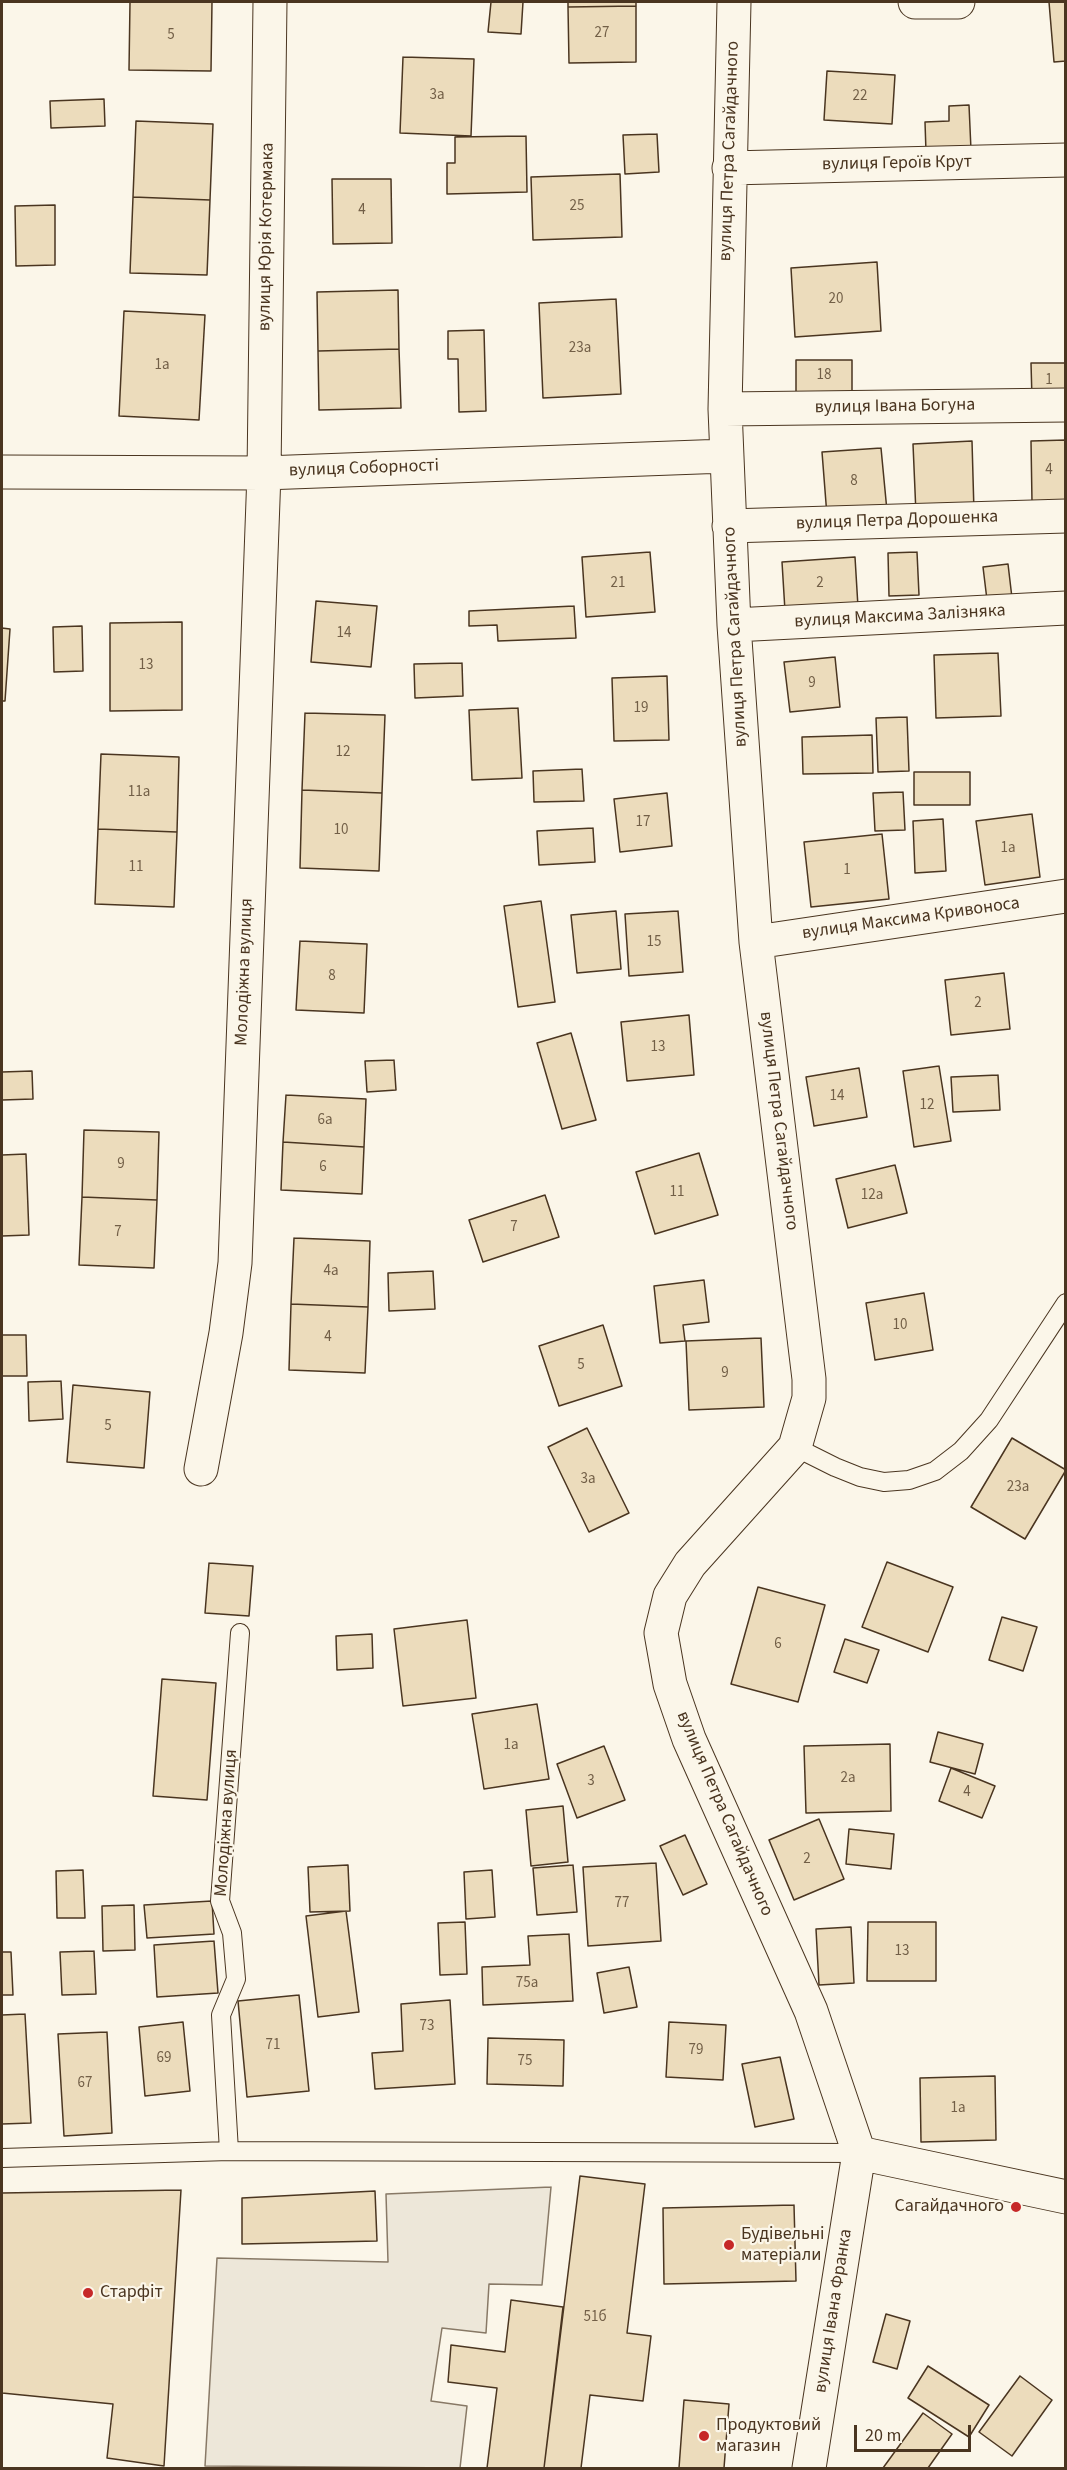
<!DOCTYPE html>
<html>
<head>
<meta charset="utf-8">
<style>
  body { margin:0 }
  #map { position:relative; width:1067px; height:2470px; overflow:hidden; background:#fbf6e9; font-family:"Source Sans 3",sans-serif }
  canvas { display:block }
  .frame { position:absolute; inset:0; border:3px solid #4a3520; pointer-events:none }
  .scale { position:absolute; left:854px; top:2425px; width:117px; height:27px; box-sizing:border-box; border:3px solid #4a3520; border-top:0; padding-left:8px; font-size:18px; line-height:21px; white-space:nowrap; color:#4a3520; -webkit-text-stroke:4px #fbf6e9; paint-order:stroke }
</style>
</head>
<body>
<div id="map">
<canvas width="1067" height="2470"></canvas>
<div class="frame"></div>
<div class="scale">20 m</div>
</div>
<script>
const context = document.querySelector('canvas').getContext('2d');
context.lineJoin = 'round';
function paint(path, color) { context.fillStyle = color; context.fill(path, 'evenodd'); }
const toPath = rows => new Path2D(rows.map(r => 'M' + r).join(''));
function strokePath(path, color, width, dash) { context.strokeStyle = color; context.lineWidth = width; context.lineCap = dash ? 'butt' : 'round'; context.setLineDash(dash || []); context.stroke(path); }
function label(font, color, halo, rows, align = 'center') {
  context.font = font + ' "Source Sans 3",sans-serif'; context.lineWidth = 4.5; context.setLineDash([]); context.textBaseline = 'middle'; context.strokeStyle = halo; context.fillStyle = color; for (const [text, x, y, turn = 0] of rows) {
    context.save(); context.translate(x, y); context.rotate((+turn || 0) * Math.PI / 180); context.textAlign = isNaN(turn) ? turn : align; if (halo) context.strokeText(text, 0, 0); context.fillText(text, 0, 0); context.restore();
  }
}
const parking = toPath([
  [551,2187,542,2285,489,2284,486,2333,442,2328,431,2401,467,2406,460,2468,205,2466,217,2258,388,2262,386,2194,551,2187]
]);
paint(parking, '#ede7d9');
strokePath(parking, '#887966', 1.5);
const building = toPath([
  [130,2,212,2,211,71,129,70,130,2],
  [491,2,523,2,521,34,488,32,491,2],
  [568,2,636,2,636,6,568,7,568,2],
  [1049,2,1066,2,1066,61,1054,62,1049,2],
  [636,6,636,62,569,63,568,7,636,6],
  [403,57,474,59,471,136,400,133,403,57],
  [827,71,895,75,892,124,824,120,827,71],
  [104,99,105,126,51,128,50,101,104,99],
  [969,105,971,150,926,152,925,122,949,121,949,106,969,105],
  [136,121,213,124,210,200,133,197,136,121],
  [657,134,659,172,625,174,623,135,657,134],
  [526,136,527,192,447,194,447,163,455,163,455,137,526,136],
  [620,174,622,237,533,240,531,177,620,174],
  [332,179,391,179,392,243,333,244,332,179],
  [133,197,210,200,207,275,130,273,133,197],
  [55,205,55,265,16,266,15,206,55,205],
  [877,262,881,331,795,337,791,268,877,262],
  [398,290,399,349,318,351,317,292,398,290],
  [616,299,621,394,543,398,539,303,616,299],
  [124,311,205,315,199,420,119,416,124,311],
  [484,330,486,411,459,412,458,359,448,359,448,331,484,330],
  [399,349,401,408,319,410,318,351,399,349],
  [796,360,852,360,852,393,796,392,796,360],
  [1031,363,1066,363,1066,399,1032,399,1031,363],
  [1066,440,1066,501,1032,502,1031,441,1066,440],
  [972,441,974,512,916,514,913,444,972,441],
  [881,448,887,511,827,516,822,452,881,448],
  [650,552,655,612,586,617,582,557,650,552],
  [917,552,919,595,889,596,888,553,917,552],
  [855,557,858,607,785,611,782,562,855,557],
  [1008,564,1012,598,987,600,983,567,1008,564],
  [316,601,377,606,371,667,311,662,316,601],
  [574,606,576,638,498,641,497,625,469,626,469,611,574,606],
  [182,622,182,710,110,711,110,623,182,622],
  [82,626,83,671,54,672,53,627,82,626],
  [2,628,10,629,5,701,2,701,2,628],
  [998,653,1001,716,936,718,934,655,998,653],
  [835,657,840,707,790,712,784,662,835,657],
  [462,663,463,696,415,698,414,664,462,663],
  [667,676,669,740,614,741,612,678,667,676],
  [518,708,522,778,472,780,469,710,518,708],
  [305,713,385,715,382,793,302,790,305,713],
  [907,717,909,771,878,772,876,718,907,717],
  [872,735,873,773,803,774,802,737,872,735],
  [101,754,179,757,177,832,98,829,101,754],
  [582,769,584,801,534,802,533,771,582,769],
  [914,772,970,772,970,805,914,805,914,772],
  [302,790,382,793,379,871,300,868,302,790],
  [903,792,905,830,875,831,873,793,903,792],
  [667,793,672,846,620,852,614,799,667,793],
  [1032,814,1040,877,985,885,976,821,1032,814],
  [943,819,946,871,915,873,913,821,943,819],
  [593,828,595,862,539,865,537,831,593,828],
  [98,829,177,832,174,907,95,904,98,829],
  [882,834,889,899,811,907,804,842,882,834],
  [541,901,555,1002,518,1007,504,906,541,901],
  [616,911,621,969,577,973,571,915,616,911],
  [678,911,683,972,629,976,625,914,678,911],
  [300,941,367,944,364,1013,296,1010,300,941],
  [1004,973,1010,1029,951,1035,945,980,1004,973],
  [689,1015,694,1075,627,1081,621,1022,689,1015],
  [571,1033,596,1120,562,1129,537,1043,571,1033],
  [394,1060,396,1090,367,1092,365,1061,394,1060],
  [939,1066,951,1141,914,1147,903,1071,939,1066],
  [859,1068,867,1117,814,1126,806,1077,859,1068],
  [32,1071,33,1099,2,1100,2,1072,32,1071],
  [998,1075,1000,1110,953,1112,951,1077,998,1075],
  [286,1095,366,1099,364,1147,283,1142,286,1095],
  [84,1130,159,1132,157,1200,82,1197,84,1130],
  [283,1142,364,1147,362,1194,281,1190,283,1142],
  [699,1153,718,1215,655,1234,636,1172,699,1153],
  [26,1154,29,1235,2,1236,2,1155,26,1154],
  [895,1165,907,1213,848,1228,836,1179,895,1165],
  [545,1195,559,1237,483,1262,469,1220,545,1195],
  [82,1197,157,1200,154,1268,79,1265,82,1197],
  [294,1238,370,1241,368,1307,291,1304,294,1238],
  [433,1271,435,1309,389,1311,388,1273,433,1271],
  [704,1280,709,1322,683,1325,685,1341,660,1343,654,1286,704,1280],
  [924,1293,933,1350,875,1360,866,1303,924,1293],
  [291,1304,368,1307,365,1373,289,1370,291,1304],
  [603,1325,622,1386,559,1406,539,1346,603,1325],
  [2,1335,26,1335,27,1376,2,1376,2,1335],
  [761,1338,764,1407,689,1410,686,1341,761,1338],
  [61,1381,63,1419,29,1421,28,1382,61,1381],
  [73,1385,150,1392,144,1468,67,1462,73,1385],
  [587,1428,629,1513,589,1532,548,1447,587,1428],
  [1012,1438,1066,1470,1025,1539,971,1507,1012,1438],
  [887,1562,953,1587,928,1652,862,1627,887,1562],
  [209,1563,253,1566,249,1616,205,1613,209,1563],
  [758,1587,825,1605,798,1702,731,1684,758,1587],
  [1002,1617,1037,1627,1023,1671,989,1660,1002,1617],
  [467,1620,476,1698,403,1706,394,1629,467,1620],
  [372,1634,373,1668,337,1670,336,1636,372,1634],
  [845,1639,879,1650,867,1683,834,1672,845,1639],
  [162,1679,216,1683,207,1800,153,1796,162,1679],
  [537,1704,549,1779,484,1789,472,1714,537,1704],
  [938,1732,983,1744,975,1774,930,1762,938,1732],
  [890,1744,891,1811,806,1813,804,1746,890,1744],
  [604,1746,625,1800,577,1818,557,1764,604,1746],
  [951,1768,995,1786,982,1818,939,1801,951,1768],
  [563,1806,568,1862,531,1866,526,1810,563,1806],
  [819,1819,844,1879,794,1900,769,1840,819,1819],
  [849,1829,894,1834,891,1869,846,1864,849,1829],
  [685,1835,707,1884,683,1895,660,1846,685,1835],
  [656,1863,661,1941,588,1946,583,1867,656,1863],
  [348,1865,350,1911,310,1912,308,1867,348,1865],
  [573,1865,577,1912,537,1915,533,1868,573,1865],
  [83,1870,85,1918,57,1918,56,1871,83,1870],
  [492,1870,495,1917,466,1919,464,1872,492,1870],
  [212,1901,214,1934,147,1938,144,1905,212,1901],
  [134,1905,135,1950,103,1951,102,1906,134,1905],
  [346,1911,359,2012,318,2017,306,1916,346,1911],
  [465,1922,467,1974,440,1975,438,1923,465,1922],
  [868,1922,936,1922,936,1981,867,1981,868,1922],
  [851,1927,854,1983,819,1985,816,1929,851,1927],
  [569,1934,573,2001,483,2005,482,1967,530,1965,528,1936,569,1934],
  [214,1941,218,1993,157,1997,154,1945,214,1941],
  [94,1951,96,1994,62,1995,60,1952,94,1951],
  [2,1952,11,1952,13,1995,2,1995,2,1952],
  [629,1967,637,2007,604,2013,597,1973,629,1967],
  [299,1995,309,2091,247,2097,238,2001,299,1995],
  [450,2000,455,2084,375,2089,372,2053,403,2051,401,2004,450,2000],
  [25,2014,31,2123,2,2124,2,2015,25,2014],
  [183,2022,190,2091,145,2096,139,2027,183,2022],
  [669,2022,726,2025,723,2080,666,2077,669,2022],
  [107,2032,112,2133,64,2136,58,2034,107,2032],
  [488,2038,564,2040,563,2086,487,2084,488,2038],
  [780,2057,794,2119,755,2127,742,2064,780,2057],
  [995,2076,996,2140,921,2142,920,2078,995,2076],
  [580,2176,645,2184,627,2333,651,2336,643,2401,590,2395,581,2468,544,2468,580,2176],
  [181,2190,164,2466,107,2458,113,2404,2,2393,2,2193,181,2190],
  [375,2191,377,2241,242,2244,242,2198,375,2191],
  [794,2205,796,2281,664,2284,663,2208,794,2205],
  [511,2300,563,2307,544,2468,487,2468,497,2388,448,2382,451,2345,505,2352,511,2300],
  [886,2314,910,2321,897,2369,873,2362,886,2314],
  [928,2366,989,2405,969,2437,908,2398,928,2366],
  [1020,2376,1052,2400,1012,2456,979,2432,1020,2376],
  [684,2400,729,2404,724,2468,679,2468,684,2400],
  [923,2413,952,2434,928,2468,883,2468,923,2413]
]);
paint(building, '#ecdcbc');
strokePath(building, '#4a3520', 1.5);
const lane = toPath([
  [795,1447,835,1467,860,1477,884,1482,909,1480,935,1471,961,1451,989,1420,1066,1303],
  [229,2151,221,2015,236,1979,232,1933,220,1901,240,1633],
  [2,2158,229,2151,859,2153]
]);
const street = toPath([
  [734,2,725,409,734,625,756,942,809,1379,809,1398,795,1447,690,1564,670,1596,661,1633,670,1684,689,1739,811,2011,859,2153,809,2468],
  [915,2,958,2],
  [729,168,1066,160],
  [725,409,1066,405],
  [2,472,264,473,726,456],
  [729,526,1066,516],
  [734,625,1066,608],
  [756,942,1066,896],
  [201,1469,226,1333,235,1263,264,473,270,2],
  [859,2153,1066,2197]
]);
strokePath(lane, '#4a3520', 20);
strokePath(street, '#4a3520', 35);
strokePath(lane, '#fbf6e9', 18);
strokePath(street, '#fbf6e9', 33);
for (const [x, y, r, color] of [
  [1016,2207,6,"#c62828"],
  [729,2245,6,"#c62828"],
  [88,2293,6,"#c62828"],
  [704,2436,6,"#c62828"]
]) { const dot = new Path2D(); dot.arc(x, y, r, 0, 2 * Math.PI); context.fillStyle = color; context.fill(dot); strokePath(dot, '#fbf6e9', 2); }
label('15px', '#725f47', null, [
  ["27",602,34],
  ["5",171,36],
  ["3а",437,96],
  ["22",860,97],
  ["25",577,207],
  ["4",362,211],
  ["20",836,300],
  ["23а",580,349],
  ["1а",162,366],
  ["18",824,376],
  ["1",1049,381],
  ["4",1049,471],
  ["8",854,482],
  ["21",618,584],
  ["2",820,584],
  ["14",344,634],
  ["13",146,666],
  ["9",812,684],
  ["19",641,709],
  ["12",343,753],
  ["11а",139,793],
  ["17",643,823],
  ["10",341,831],
  ["1а",1008,849],
  ["11",136,868],
  ["1",847,871],
  ["15",654,943],
  ["8",332,977],
  ["2",978,1004],
  ["13",658,1048],
  ["14",837,1097],
  ["12",927,1106],
  ["6а",325,1121],
  ["9",121,1165],
  ["6",323,1168],
  ["11",677,1193],
  ["12а",872,1196],
  ["7",514,1228],
  ["7",118,1233],
  ["4а",331,1272],
  ["10",900,1326],
  ["4",328,1338],
  ["5",581,1366],
  ["9",725,1374],
  ["5",108,1427],
  ["3а",588,1480],
  ["23а",1018,1488],
  ["6",778,1645],
  ["1а",511,1746],
  ["2а",848,1779],
  ["3",591,1782],
  ["4",967,1793],
  ["2",807,1860],
  ["77",622,1904],
  ["13",902,1952],
  ["75а",527,1984],
  ["73",427,2027],
  ["71",273,2046],
  ["79",696,2051],
  ["69",164,2059],
  ["75",525,2062],
  ["67",85,2084],
  ["1а",958,2109],
  ["51б",595,2318]
]);
label('18px', '#4a3520', '#fbf6e9', [
  ["вулиця Петра Сагайдачного",730,151,-88],
  ["вулиця Героїв Крут",897,164,-1],
  ["вулиця Юрія Котермака",267,237,-89],
  ["вулиця Івана Богуна",895,407,-1],
  ["вулиця Соборності",364,469,-2],
  ["вулиця Петра Дорошенка",897,521,-2],
  ["вулиця Максима Залізняка",900,617,-3],
  ["вулиця Петра Сагайдачного",736,637,-93],
  ["вулиця Максима Кривоноса",911,919,-8],
  ["Молодіжна вулиця",245,972,-88],
  ["вулиця Петра Сагайдачного",778,1121,83],
  ["вулиця Петра Сагайдачного",724,1814,67],
  ["Молодіжна вулиця",227,1823,-86],
  ["вулиця Івана Франка",834,2311,-81]
]);
label('18px', '#4a3520', '#fbf6e9', [
  ["Сагайдачного",1004,2207,"right"],
  ["Будівельні",741,2235],
  ["матеріали",741,2256],
  ["Старфіт",100,2293],
  ["Продуктовий",716,2426],
  ["магазин",716,2447]
], 'left');
</script>
</body>
</html>
